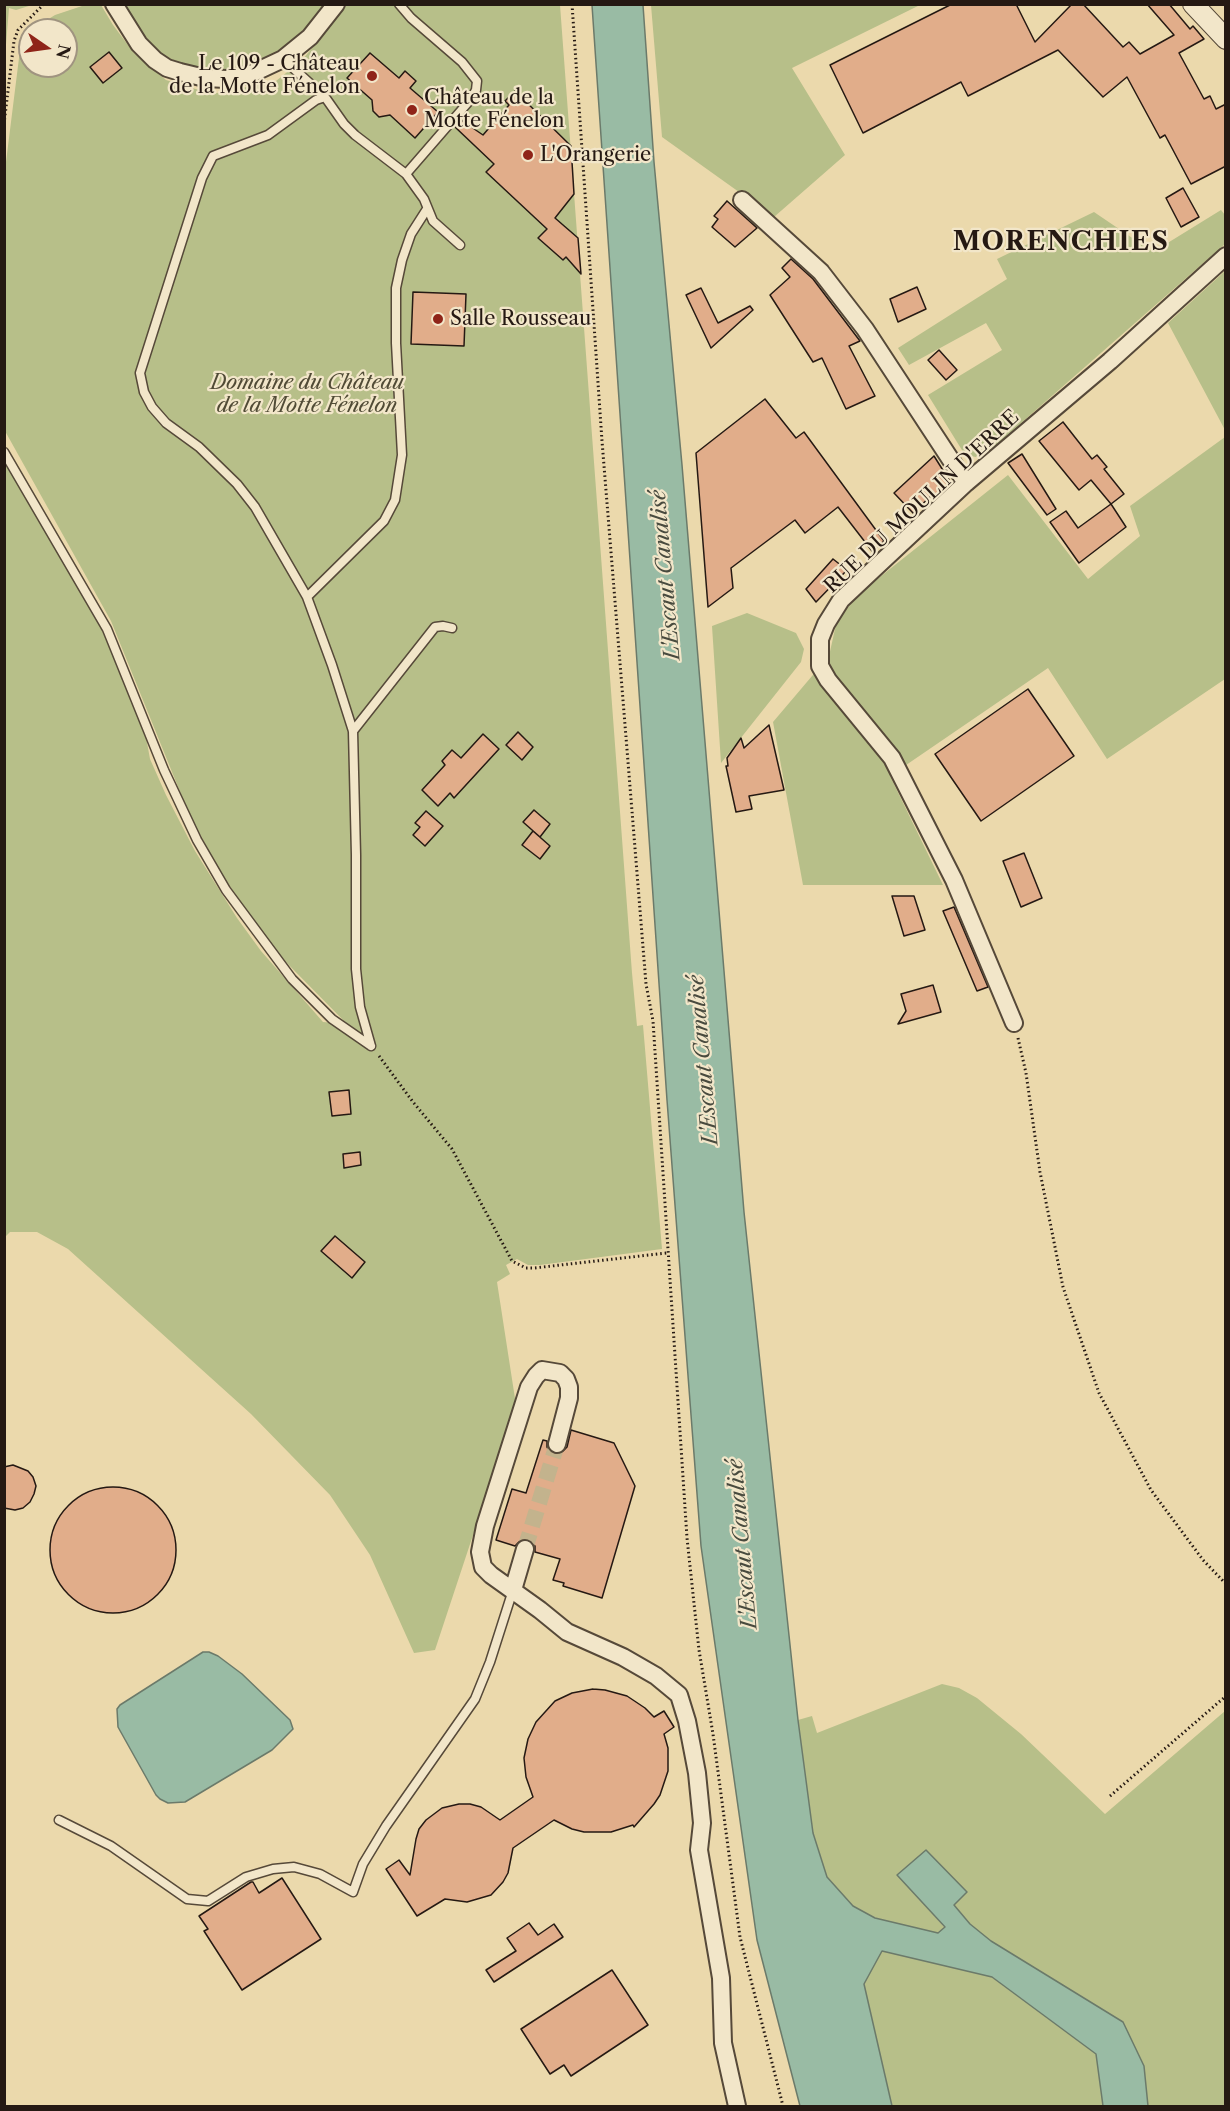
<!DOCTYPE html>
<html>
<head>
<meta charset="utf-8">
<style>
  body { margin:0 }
  #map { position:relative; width:1230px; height:2111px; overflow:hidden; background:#ebd9ac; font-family:"Libre Caslon Text",serif }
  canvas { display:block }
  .frame { position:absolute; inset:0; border:6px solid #251913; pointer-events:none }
  .north { position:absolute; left:18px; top:18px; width:60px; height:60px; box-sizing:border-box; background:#f2e6c9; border:2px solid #a09480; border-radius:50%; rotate:103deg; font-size:16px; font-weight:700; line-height:24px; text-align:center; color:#251913 }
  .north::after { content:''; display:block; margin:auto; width:21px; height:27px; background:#8f2418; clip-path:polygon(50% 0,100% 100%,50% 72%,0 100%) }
</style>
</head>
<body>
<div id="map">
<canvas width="1230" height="2111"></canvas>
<div class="frame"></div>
<div class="north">N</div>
</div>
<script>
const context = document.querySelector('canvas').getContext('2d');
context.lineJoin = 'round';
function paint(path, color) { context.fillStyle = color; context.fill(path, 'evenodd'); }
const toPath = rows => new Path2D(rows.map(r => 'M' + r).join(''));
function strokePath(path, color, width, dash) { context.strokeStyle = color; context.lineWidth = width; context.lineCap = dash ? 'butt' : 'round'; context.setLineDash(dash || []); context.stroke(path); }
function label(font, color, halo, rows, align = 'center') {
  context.font = font + ' "Libre Caslon Text",serif'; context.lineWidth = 4.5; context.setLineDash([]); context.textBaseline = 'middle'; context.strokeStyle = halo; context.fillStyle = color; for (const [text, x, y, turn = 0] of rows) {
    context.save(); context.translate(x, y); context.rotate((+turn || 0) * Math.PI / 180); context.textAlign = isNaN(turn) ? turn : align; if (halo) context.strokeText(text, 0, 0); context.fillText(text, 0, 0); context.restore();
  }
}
paint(toPath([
  [5,4,32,5,16,10,9,8,5,57],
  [85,5,101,5,113,25,134,53,166,80,212,94,276,81,301,61,314,46,346,5,560,5,632,973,637,1026,643,1025,662,1249,540,1265,528,1265,517,1259,506,1265,510,1274,497,1282,516,1405,435,1650,414,1653,370,1555,330,1495,251,1414,68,1249,37,1232,10,1232,5,1237,4,460,102,630,144,726,150,759,166,795,195,851,237,918,261,951,296,991,323,1022,347,1024,275,951,222,875,189,814,111,621,5,431,4,178,20,50,23,39,30,31,30,66,66,66,66,30,31,30,55,15],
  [124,5,326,5,313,21,280,51,255,62,230,69,207,71,186,65,161,55,135,24],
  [651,5,920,5,792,68,845,155,774,217,662,137],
  [1221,210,1225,215,1225,244,987,453,976,457,965,455,928,395,1002,350,986,323,909,365,898,348,1007,279,997,259,1094,212,1153,252],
  [1225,271,1225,430,1168,323],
  [1225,437,1225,679,1107,759,1048,668,890,776,943,885,803,885,773,722,829,656,837,620,861,592,1008,475,1088,579,1140,536,1130,506],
  [747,613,796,633,804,649,801,662,721,763,712,626],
  [942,1684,959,1688,977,1698,1021,1734,1105,1814,1225,1711,1225,2106,1148,2106,1144,2066,970,1924,954,1905,967,1891,898,1875,945,1928,938,1934,875,1918,853,1906,827,1877,813,1833,798,1720,812,1716,817,1733],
  [882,1951,992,1977,1096,2054,1103,2106,892,2106,864,1984]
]), '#b7bf89');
const water = toPath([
  [592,5,643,5,654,162,682,465,744,1212,798,1720,813,1833,827,1877,853,1906,875,1918,938,1933,945,1927,897,1875,926,1850,967,1892,954,1905,970,1924,991,1941,1123,2022,1144,2066,1148,2106,1103,2106,1096,2054,992,1977,882,1951,864,1984,892,2106,800,2106,757,1940,701,1546,667,1100,592,5],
  [203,1652,209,1652,218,1656,242,1674,290,1720,293,1729,272,1750,185,1802,168,1803,160,1799,156,1795,118,1727,117,1709,120,1705,203,1652]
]);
paint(water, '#99bba4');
strokePath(water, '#6b7a6a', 1.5);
const building = toPath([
  [952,4,1016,4,1035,42,1072,4,1083,4,1123,47,1129,42,1140,54,1174,35,1147,4,1169,4,1190,29,1193,26,1204,39,1179,53,1204,99,1210,96,1216,109,1226,104,1226,166,1191,184,1165,135,1160,138,1127,77,1103,97,1058,50,968,96,961,82,863,133,830,65,952,4],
  [109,52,122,68,103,83,90,67,109,52],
  [370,53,399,78,405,71,416,81,410,88,438,112,415,138,390,115,379,117,373,111,372,100,347,78,370,53],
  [515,91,571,146,574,194,555,218,578,238,581,274,566,257,563,260,538,238,547,229,486,172,494,164,455,127,461,120,483,135,509,105,505,101,515,91],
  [1183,188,1199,217,1181,227,1166,198,1183,188],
  [727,201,757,228,735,247,712,227,718,219,714,216,727,201],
  [791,259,813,279,860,341,849,346,875,396,846,409,822,358,813,362,770,295,790,277,782,268,791,259],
  [917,287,926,309,898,322,890,299,917,287],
  [701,288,718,323,750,306,753,310,711,348,686,295,701,288],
  [413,292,466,294,464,346,411,344,413,292],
  [939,350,957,370,946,380,928,360,939,350],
  [765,399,796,438,804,432,884,541,872,551,838,507,805,533,795,520,731,568,733,588,708,607,696,453,765,399],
  [1063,422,1092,459,1097,455,1107,467,1104,469,1124,494,1111,504,1091,480,1079,490,1039,441,1063,422],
  [1022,454,1056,509,1047,515,1008,463,1022,454],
  [934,456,951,483,937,496,934,493,913,513,894,493,934,456],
  [1111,504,1126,527,1079,563,1050,522,1066,511,1078,528,1111,504],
  [833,559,847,570,816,602,806,589,833,559],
  [1028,689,1074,756,981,821,935,754,1028,689],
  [769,725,784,790,749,796,752,809,736,812,726,766,728,766,727,758,741,738,744,748,769,725],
  [518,732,533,747,522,760,506,745,518,732],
  [483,734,499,749,454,798,450,793,438,806,422,790,445,765,442,761,452,750,461,758,483,734],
  [534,810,550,824,540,837,523,822,534,810],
  [426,811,443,826,425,846,413,835,420,827,415,823,426,811],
  [533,831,550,846,540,859,522,845,533,831],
  [1024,853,1042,898,1021,907,1003,861,1024,853],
  [892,896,914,896,925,930,904,936,892,896],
  [954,907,988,987,977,991,943,911,954,907],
  [933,985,941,1012,898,1024,906,1011,901,994,933,985],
  [349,1090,351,1114,332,1116,329,1092,349,1090],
  [360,1152,361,1165,344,1168,343,1154,360,1152],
  [335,1236,365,1262,352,1278,321,1251,335,1236],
  [571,1430,614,1443,635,1486,602,1598,563,1586,564,1583,553,1580,560,1559,535,1552,535,1546,528,1539,522,1539,515,1546,496,1540,512,1489,526,1493,543,1440,547,1441,547,1447,550,1452,560,1454,567,1447,571,1430],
  [13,1465,28,1471,33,1477,36,1486,34,1494,30,1502,23,1508,15,1510,4,1508,4,1467,13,1465],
  '50 1550a63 63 0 1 1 126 0a63 63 0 1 1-126 0Z',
  [593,1689,605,1690,627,1696,645,1708,654,1717,664,1711,674,1727,664,1734,668,1748,668,1771,660,1795,654,1804,634,1827,633,1825,611,1832,584,1832,572,1829,554,1820,513,1848,508,1873,503,1882,491,1895,467,1902,445,1899,417,1916,386,1869,399,1860,410,1875,416,1839,419,1829,426,1820,442,1808,459,1804,470,1804,481,1807,500,1820,533,1797,526,1777,524,1758,528,1739,536,1722,555,1701,572,1693,593,1689],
  [282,1878,321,1939,242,1990,204,1931,208,1929,199,1916,251,1882,253,1882,259,1893,282,1878],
  [529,1923,538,1935,554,1924,563,1937,494,1982,486,1970,516,1951,507,1938,529,1923],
  [612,1970,648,2025,571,2076,564,2065,550,2074,521,2029,612,1970]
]);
paint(building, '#e1ad8a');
strokePath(building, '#251913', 1.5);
strokePath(toPath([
  [525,1549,557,1444]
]), '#c3b38d', 16, [16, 8]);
const service = toPath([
  [399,4,411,18,462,62,477,81,476,90,471,99,406,174],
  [283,59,325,97,344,124,355,135,406,174,424,199,433,221,460,245],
  [325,97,316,100,268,135,213,156,202,178,140,373,144,392,152,407,166,423,199,447,237,484,255,507,307,597,384,521,395,500,402,455,396,343,396,288,402,260,411,234,427,209],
  [4,452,107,629,164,770,197,840,226,890,292,979,332,1019,371,1046],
  [307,597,332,665,353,731,356,855,356,969,360,1007,371,1046],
  [353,731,435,627,443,626,452,628],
  [59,1820,111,1846,187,1899,208,1901,246,1877,273,1869,294,1867,320,1874,353,1892,363,1864,386,1826,475,1699,490,1662,513,1590]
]);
const minor = toPath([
  [114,4,139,44,155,60,167,68,180,72,205,78,226,79,251,74,283,59,310,37,336,4],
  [742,200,821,272,865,329,966,483],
  [1014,1023,954,880,892,758,828,680,820,666,820,639,826,624,841,600,875,568,966,483,1110,361,1226,256],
  [557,1444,569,1398,569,1387,566,1379,560,1373,542,1370,536,1376,529,1387,485,1526,480,1552,483,1567,491,1575,540,1610,567,1632,623,1657,656,1676,679,1695,687,1721,697,1773,702,1823,699,1850,721,1978,723,2043,737,2106],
  [513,1590,525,1549]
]);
const tertiary = toPath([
  [1193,4,1226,39]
]);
strokePath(service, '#564939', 11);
strokePath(minor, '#564939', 20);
strokePath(tertiary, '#564939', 22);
strokePath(toPath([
  [572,4,602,441,646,984,653,1021,687,1538,699,1650,713,1734,740,1937,783,2106],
  [4,124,14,41,18,30,44,4],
  [1018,1038,1026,1073,1040,1172,1063,1287,1099,1393,1151,1490,1203,1560,1226,1584],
  [379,1056,413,1102,452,1149,512,1261,526,1268,534,1268,667,1253],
  [1110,1796,1226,1696]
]), '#251913', 3, [1.5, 3]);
strokePath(service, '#f2e6c9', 8);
strokePath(minor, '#f2e6c9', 16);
strokePath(tertiary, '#f2e6c9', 20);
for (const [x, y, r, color] of [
  [372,76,6,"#8f2418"],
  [412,110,6,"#8f2418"],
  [528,155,6,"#8f2418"],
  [438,319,6,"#8f2418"]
]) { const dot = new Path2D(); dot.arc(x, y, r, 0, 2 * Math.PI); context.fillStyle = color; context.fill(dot); strokePath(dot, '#f2e6c9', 2); }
label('20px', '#251913', '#f2e6c9', [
  ["Le 109 - Château",360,64,"right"],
  ["de la Motte Fénelon",360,87,"right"],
  ["Château de la",424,98],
  ["Motte Fénelon",424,121],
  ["L'Orangerie",540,155],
  ["Salle Rousseau",450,319]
], 'left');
label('italic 20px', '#514b36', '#f2e6c9', [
  ["Domaine du Château",307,383],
  ["de la Motte Fénelon",307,406]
]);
label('20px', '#251913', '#f2e6c9', [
  ["RUE DU MOULIN D'ERRE",922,502,-43]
]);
label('italic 21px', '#484a3e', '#f2e6c9', [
  ["L'Escaut Canalisé",666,575,-95],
  ["L'Escaut Canalisé",704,1060,-95],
  ["L'Escaut Canalisé",743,1544,-95]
]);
context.letterSpacing = '1.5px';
label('bold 26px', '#251913', '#f2e6c9', [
  ["MORENCHIES",1061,242]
]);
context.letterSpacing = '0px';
</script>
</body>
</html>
